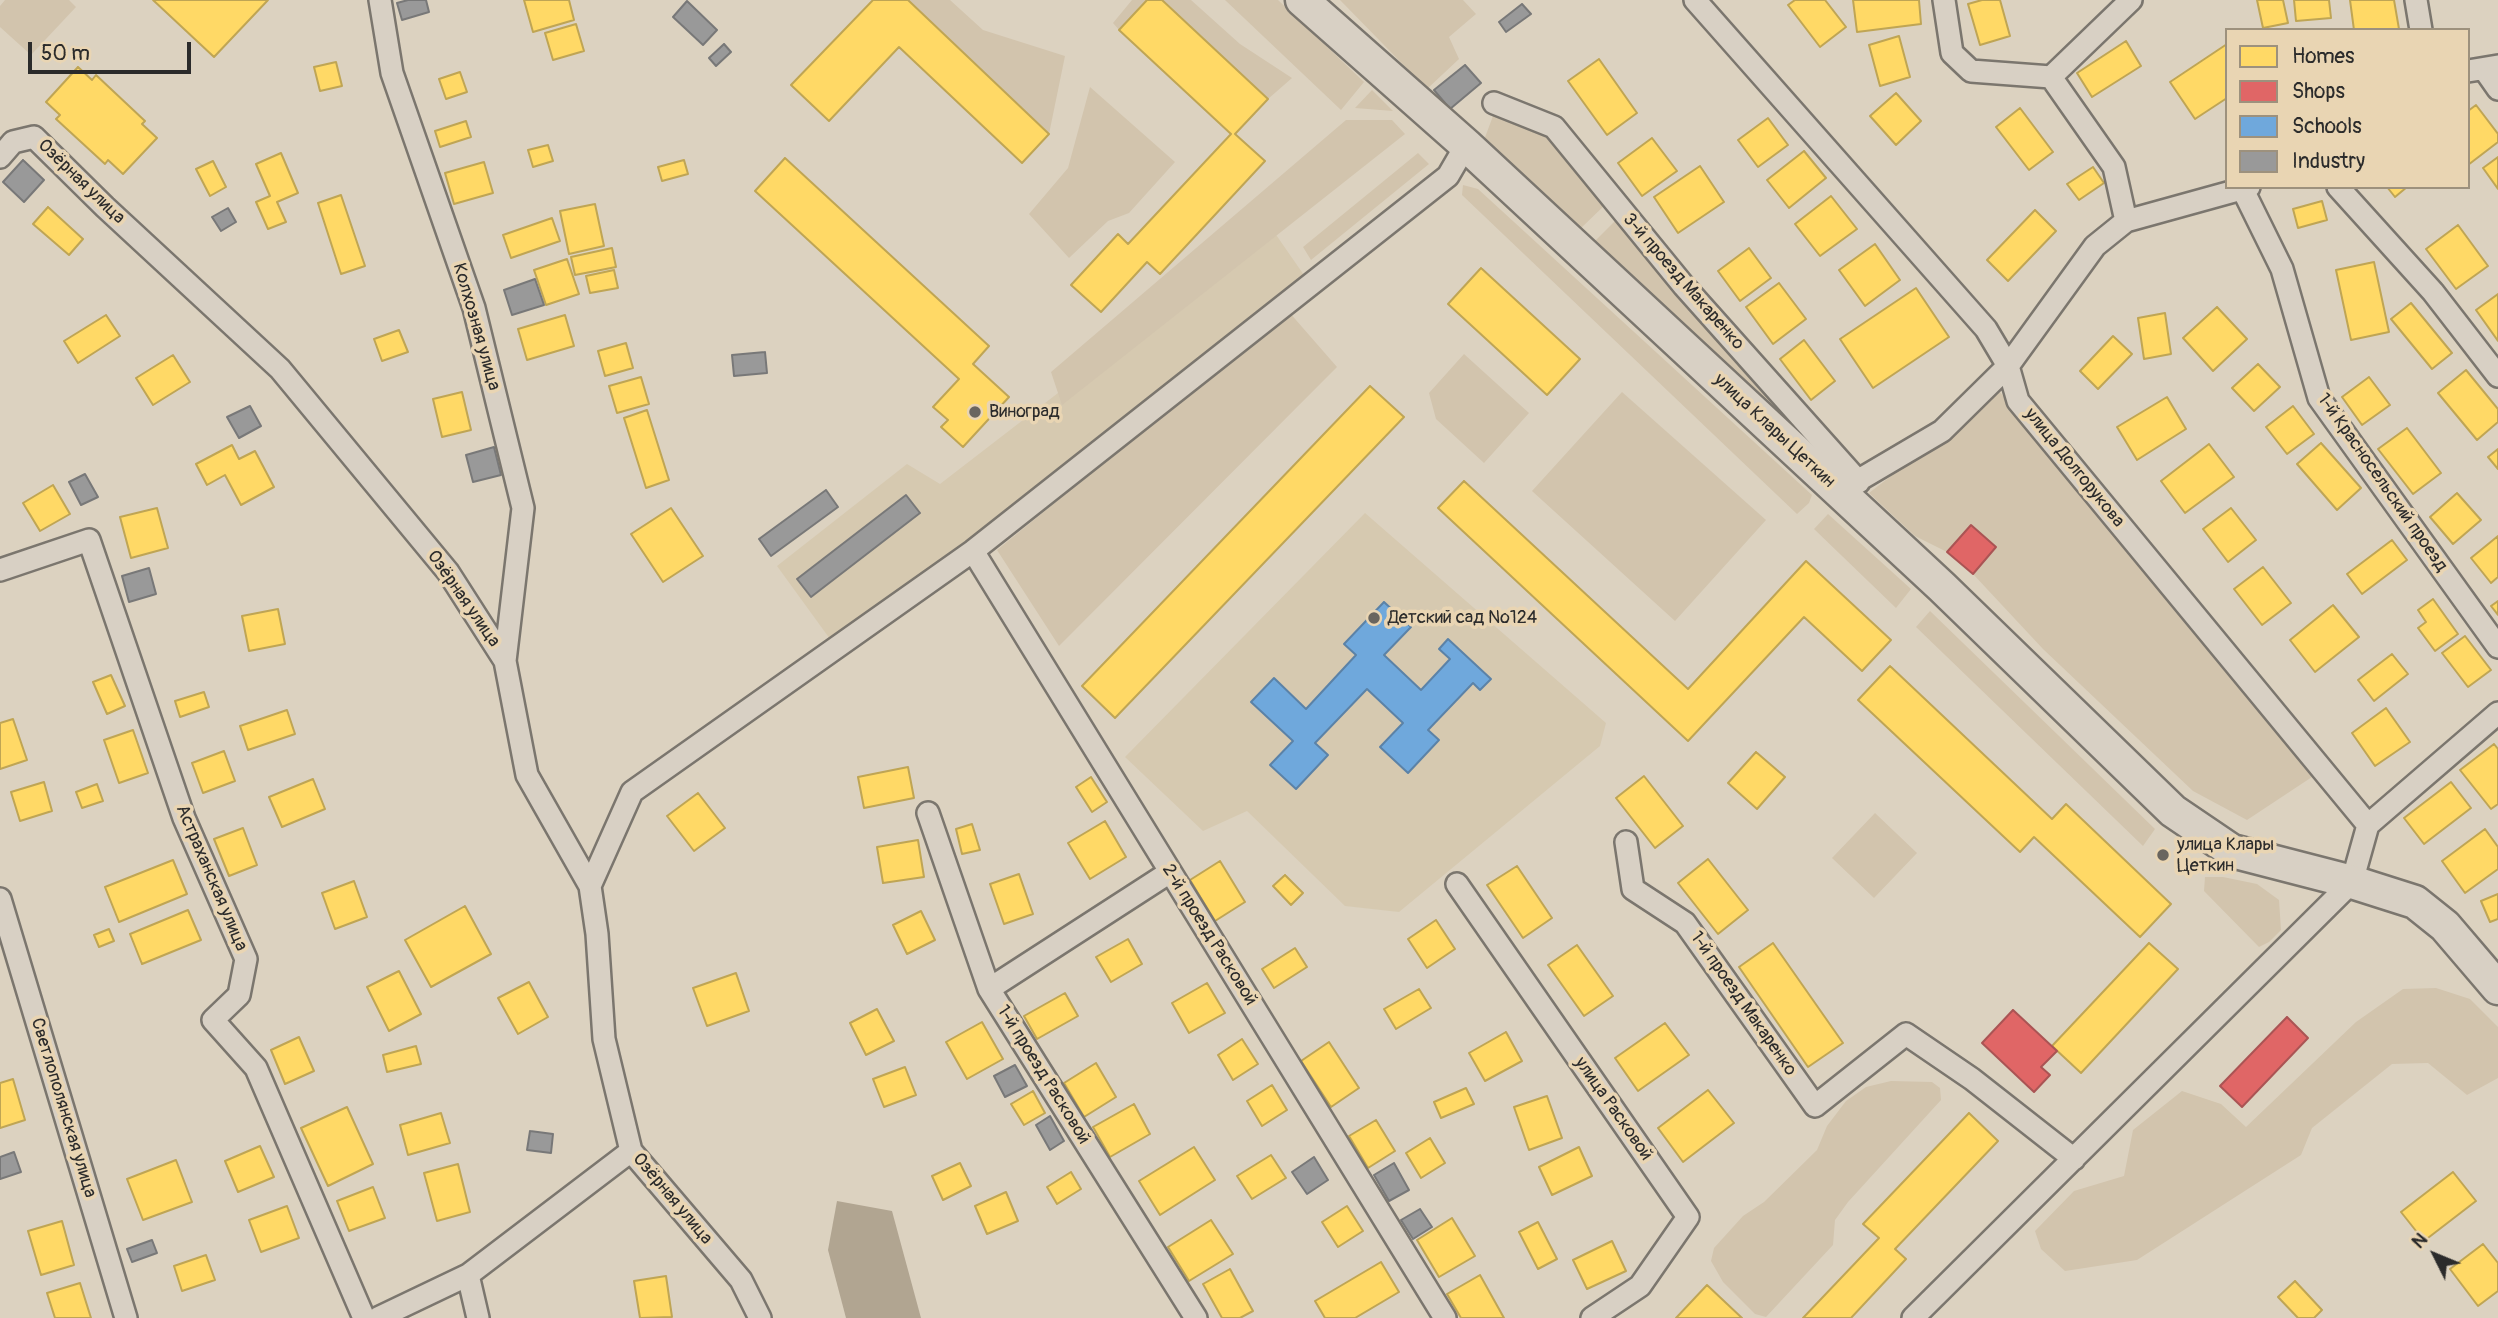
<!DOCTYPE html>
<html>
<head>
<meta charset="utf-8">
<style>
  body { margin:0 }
  #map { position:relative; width:2498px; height:1318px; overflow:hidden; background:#dcd2c0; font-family:Pangolin,sans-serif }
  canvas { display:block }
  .legend { position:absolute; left:2225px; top:28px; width:245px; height:161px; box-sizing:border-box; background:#e9d5b3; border:2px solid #9d917d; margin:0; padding:9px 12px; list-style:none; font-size:21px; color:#2b2b2b }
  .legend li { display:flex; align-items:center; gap:14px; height:35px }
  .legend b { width:35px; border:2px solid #9d917d }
  .north { position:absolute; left:2400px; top:1220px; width:70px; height:70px; -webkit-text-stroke:5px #e9d5b3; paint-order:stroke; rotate:313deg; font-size:19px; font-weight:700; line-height:28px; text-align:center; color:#2b2b2b }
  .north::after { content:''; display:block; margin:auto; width:24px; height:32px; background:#2b2b2b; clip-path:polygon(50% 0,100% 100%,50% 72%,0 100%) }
  .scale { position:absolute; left:28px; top:42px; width:163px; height:32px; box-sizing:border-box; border:4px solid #2b2b2b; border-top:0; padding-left:9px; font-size:21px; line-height:24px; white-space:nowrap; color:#2b2b2b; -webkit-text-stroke:5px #e9d5b3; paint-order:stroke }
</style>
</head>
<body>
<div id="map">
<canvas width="2498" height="1318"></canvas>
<ul class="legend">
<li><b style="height:19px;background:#ffd966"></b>Homes</li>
<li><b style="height:19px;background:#e06666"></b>Shops</li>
<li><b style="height:19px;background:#6fa8dc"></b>Schools</li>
<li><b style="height:19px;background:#999"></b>Industry</li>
</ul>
<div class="north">N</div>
<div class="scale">50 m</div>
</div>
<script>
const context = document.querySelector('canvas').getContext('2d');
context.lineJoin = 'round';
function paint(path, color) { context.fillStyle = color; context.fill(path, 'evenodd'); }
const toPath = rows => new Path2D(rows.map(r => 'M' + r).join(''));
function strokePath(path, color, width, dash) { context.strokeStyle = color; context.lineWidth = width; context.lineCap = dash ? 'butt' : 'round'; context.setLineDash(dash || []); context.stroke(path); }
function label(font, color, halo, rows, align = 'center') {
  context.font = font + ' Pangolin,sans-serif'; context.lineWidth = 7; context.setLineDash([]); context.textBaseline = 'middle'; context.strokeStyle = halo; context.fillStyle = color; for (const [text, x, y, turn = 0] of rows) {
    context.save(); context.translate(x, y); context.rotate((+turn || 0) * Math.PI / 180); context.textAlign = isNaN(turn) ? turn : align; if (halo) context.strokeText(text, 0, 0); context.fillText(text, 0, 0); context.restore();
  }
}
paint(toPath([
  [1263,216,1306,278,976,537,830,639,777,566,907,464,940,484,1058,393],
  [1365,513,1606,723,1600,746,1399,912,1345,906,1247,811,1203,831,1125,757]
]), '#d6c9b0');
paint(toPath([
  [5,0,69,0,76,7,31,55,0,27,0,6],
  [908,0,950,0,983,30,1065,56,1049,134],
  [1132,0,1147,0,1119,30,1113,23],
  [1162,0,1191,0,1240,44,1292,78,1268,99],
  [1225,0,1278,0,1364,82,1341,110],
  [1340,0,1463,0,1476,14,1449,37,1459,59,1427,89],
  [1090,87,1175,162,1129,213,1108,221,1069,258,1029,214,1068,168],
  [1372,90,1393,111,1355,108],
  [1493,116,1510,116,1550,132,1607,203,1580,229,1484,140],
  [1346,120,1392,120,1405,134,1062,405,1051,372],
  [1418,153,1429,164,1311,260,1303,247],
  [1463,185,1478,189,1812,495,1809,503,1797,514,1462,195],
  [1619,217,1809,440,1804,447,1588,248],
  [1289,312,1337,367,1059,646,997,550],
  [1464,354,1529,413,1484,463,1436,419,1429,393],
  [1622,392,1766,520,1675,621,1532,491],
  [2000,392,2312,777,2247,820,2193,791,2043,649,1973,574,1947,552,1915,536,1869,493],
  [1828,514,1911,589,1896,608,1814,529],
  [1930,611,2155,829,2143,846,1916,627],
  [1875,813,1917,853,1874,898,1832,858],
  [2205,877,2223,877,2257,884,2279,900,2281,930,2269,942,2259,947,2204,891],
  [2436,988,2470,999,2498,1027,2498,1078,2467,1095,2428,1063,2392,1064,2312,1128,2301,1155,2137,1260,2065,1271,2041,1249,2035,1231,2074,1191,2124,1176,2133,1130,2182,1091,2221,1104,2246,1127,2356,1022,2403,989],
  [1891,1081,1932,1082,1940,1088,1941,1100,1848,1202,1835,1220,1833,1245,1766,1317,1755,1314,1723,1282,1711,1261,1714,1248,1743,1216,1764,1202,1817,1150,1827,1126,1846,1101,1866,1087]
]), '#d2c4ad');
paint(toPath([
  [837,1201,892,1211,921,1318,846,1318,828,1250]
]), '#b1a591');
const homes = toPath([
  [153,0,268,0,214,57,153,0],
  [524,0,569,0,574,20,533,32,524,0],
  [873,0,908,0,1049,134,1022,163,899,47,829,121,791,85,873,0],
  [1147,0,1162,0,1268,99,1235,134,1265,161,1160,274,1147,262,1101,312,1071,285,1118,234,1128,244,1231,134,1119,30,1147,0],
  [1795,0,1825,0,1846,27,1820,47,1788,5,1795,0],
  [1853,0,1919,0,1921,24,1857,32,1853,0],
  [1982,0,2000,0,2010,36,1980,45,1968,4,1982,0],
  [2257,0,2283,0,2288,23,2263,28,2257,0],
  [2294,0,2329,0,2331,18,2296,21,2294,0],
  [2350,0,2394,0,2399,29,2354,30,2350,0],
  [576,24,584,51,553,60,545,33,576,24],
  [1899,36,1910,77,1880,86,1869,45,1899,36],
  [2126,41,2141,66,2092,97,2077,73,2126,41],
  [2227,44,2227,98,2195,119,2170,82,2227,44],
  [1599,59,1637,113,1607,135,1568,81,1599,59],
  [336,62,342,86,320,91,314,67,336,62],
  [78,67,92,80,96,75,145,121,142,124,157,138,123,174,108,160,105,164,56,119,60,115,46,102,78,67],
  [460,72,467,92,446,99,439,79,460,72],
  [1896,93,1921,121,1896,145,1870,116,1896,93],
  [2476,105,2498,134,2498,142,2468,165,2468,111,2476,105],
  [2020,108,2053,152,2029,170,1996,127,2020,108],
  [1768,118,1788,145,1758,167,1738,140,1768,118],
  [466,121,471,137,440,147,435,131,466,121],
  [1652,138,1677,171,1642,196,1618,163,1652,138],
  [548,145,553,161,533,167,528,150,548,145],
  [1804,151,1826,178,1789,208,1767,180,1804,151],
  [281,153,298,193,277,202,286,222,268,229,256,202,270,196,256,164,281,153],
  [2498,157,2498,189,2483,168,2498,157],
  [785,158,989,346,973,364,1009,397,963,447,941,427,948,420,933,407,959,379,755,191,785,158],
  [684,160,688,174,662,181,658,167,684,160],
  [213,161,226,187,210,196,196,169,213,161],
  [484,162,493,193,454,204,445,173,484,162],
  [1700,166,1724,202,1678,233,1654,197,1700,166],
  [2093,167,2104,183,2079,200,2067,184,2093,167],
  [2387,187,2407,187,2395,197,2387,187],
  [341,195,365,266,341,274,318,203,341,195],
  [1831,196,1857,229,1820,256,1795,224,1831,196],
  [2322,201,2327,220,2298,228,2293,209,2322,201],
  [595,204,604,246,569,254,560,211,595,204],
  [48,207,83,239,69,255,33,224,48,207],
  [2035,210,2056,231,2008,281,1987,260,2035,210],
  [552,218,560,241,511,258,503,235,552,218],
  [2458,225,2488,266,2456,289,2426,249,2458,225],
  [1875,244,1900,280,1865,306,1839,270,1875,244],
  [612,248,616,267,575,275,571,257,612,248],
  [1749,248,1771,278,1740,301,1718,271,1749,248],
  [567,259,579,294,546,305,534,270,567,259],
  [2374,262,2389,332,2351,340,2336,270,2374,262],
  [1481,268,1580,359,1547,395,1448,304,1481,268],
  [614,270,618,288,590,293,586,276,614,270],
  [1779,283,1806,319,1773,344,1746,307,1779,283],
  [1916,288,1949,337,1873,388,1840,339,1916,288],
  [2498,294,2498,341,2476,310,2498,294],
  [2411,303,2452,353,2432,369,2391,319,2411,303],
  [2217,307,2247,339,2213,371,2183,338,2217,307],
  [2165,313,2171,354,2144,359,2138,318,2165,313],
  [106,315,120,336,78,363,64,341,106,315],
  [565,315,574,346,527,360,518,329,565,315],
  [399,330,408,352,382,361,374,339,399,330],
  [2113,336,2132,354,2098,389,2080,371,2113,336],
  [1804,340,1835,381,1811,400,1780,359,1804,340],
  [626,343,633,368,605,376,598,351,626,343],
  [173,355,190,382,153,405,136,378,173,355],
  [2258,364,2280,387,2254,411,2232,388,2258,364],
  [2466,370,2498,409,2498,422,2477,440,2438,393,2466,370],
  [641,377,649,404,617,413,609,386,641,377],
  [2369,377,2390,405,2362,425,2342,397,2369,377],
  [1370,386,1404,417,1115,718,1082,686,1370,386],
  [462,392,471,430,442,437,433,399,462,392],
  [2167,397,2186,429,2137,460,2117,427,2167,397],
  [2293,406,2314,434,2287,454,2266,427,2293,406],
  [647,410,669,480,646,488,624,418,647,410],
  [2407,428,2441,473,2413,494,2378,449,2407,428],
  [2321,443,2361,488,2337,510,2297,464,2321,443],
  [2209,444,2234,477,2185,513,2161,481,2209,444],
  [232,445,239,459,255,451,274,487,241,505,225,475,207,485,196,464,232,445],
  [2498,449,2498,469,2488,457,2498,449],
  [1464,481,1688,689,1806,561,1891,640,1862,671,1804,617,1688,741,1438,508,1464,481],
  [53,485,70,514,40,531,23,503,53,485],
  [2457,493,2481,520,2453,544,2430,517,2457,493],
  [157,508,168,548,131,558,120,517,157,508],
  [671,508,703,556,663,582,631,534,671,508],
  [2231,508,2256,540,2228,562,2203,529,2231,508],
  [2498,536,2498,577,2491,583,2471,558,2498,536],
  [2392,540,2407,560,2362,594,2347,574,2392,540],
  [2263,567,2291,603,2262,625,2234,589,2263,567],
  [2433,599,2458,634,2435,651,2418,628,2426,622,2418,610,2433,599],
  [2498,601,2498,615,2491,606,2498,601],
  [2333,605,2359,637,2315,672,2290,640,2333,605],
  [278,609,285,644,249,651,242,616,278,609],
  [2465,636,2491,670,2468,687,2442,653,2465,636],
  [2392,654,2408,674,2374,701,2358,680,2392,654],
  [1890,666,2052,819,2066,804,2171,904,2140,937,2034,837,2020,852,1858,700,1890,666],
  [111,675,125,706,107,714,93,682,111,675],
  [204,692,209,707,180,717,175,701,204,692],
  [2386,708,2410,742,2375,766,2352,733,2386,708],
  [287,710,295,734,248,750,240,726,287,710],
  [13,719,27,760,0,769,0,723,13,719],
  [133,730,148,773,119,783,104,740,133,730],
  [2494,744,2498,749,2498,804,2491,809,2460,770,2494,744],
  [224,751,235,781,203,793,192,763,224,751],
  [1756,752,1785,777,1757,809,1728,783,1756,752],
  [908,767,914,798,864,808,858,777,908,767],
  [1644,776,1683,826,1655,848,1616,798,1644,776],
  [1091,777,1107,802,1092,812,1076,787,1091,777],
  [313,779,325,809,282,827,269,797,313,779],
  [44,782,52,811,20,821,11,792,44,782],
  [2451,782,2471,808,2424,844,2404,818,2451,782],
  [97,784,103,801,82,808,76,792,97,784],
  [698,793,725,828,694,851,667,816,698,793],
  [1105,821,1126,857,1090,879,1068,843,1105,821],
  [972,824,980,850,962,854,956,829,972,824],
  [243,828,257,865,229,876,214,839,243,828],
  [2485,829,2498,847,2498,869,2465,893,2442,861,2485,829],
  [918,840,924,877,883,883,877,847,918,840],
  [1708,859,1748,910,1718,934,1678,883,1708,859],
  [173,860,187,894,119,922,105,887,173,860],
  [1220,861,1245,902,1215,921,1190,880,1220,861],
  [1517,866,1552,918,1523,938,1487,885,1517,866],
  [1019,874,1033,914,1004,924,990,884,1019,874],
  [1285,875,1303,893,1291,905,1273,886,1285,875],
  [354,881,367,917,335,929,322,893,354,881],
  [2498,894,2498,919,2490,922,2481,901,2498,894],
  [465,906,491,954,431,987,405,940,465,906],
  [188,910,201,940,142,964,130,934,188,910],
  [921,911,935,940,907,954,893,925,921,911],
  [1436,920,1455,949,1427,968,1408,939,1436,920],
  [109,929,114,941,99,947,94,935,109,929],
  [1128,939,1142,964,1111,982,1096,957,1128,939],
  [1773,943,1843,1043,1808,1067,1739,967,1773,943],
  [2149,943,2178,969,2081,1073,2052,1046,2149,943],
  [1577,945,1613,996,1584,1016,1548,965,1577,945],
  [1295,948,1307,967,1274,988,1262,969,1295,948],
  [399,971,421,1014,389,1031,367,987,399,971],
  [736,973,749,1011,707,1026,693,988,736,973],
  [529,982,548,1017,518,1034,498,998,529,982],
  [1207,983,1225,1013,1189,1033,1172,1003,1207,983],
  [1419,989,1431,1008,1396,1029,1384,1009,1419,989],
  [1065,993,1078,1016,1037,1039,1024,1016,1065,993],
  [877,1009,894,1041,866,1055,850,1023,877,1009],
  [982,1022,1003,1059,967,1079,946,1042,982,1022],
  [1665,1023,1689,1055,1638,1091,1615,1058,1665,1023],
  [1506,1032,1522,1061,1485,1081,1469,1053,1506,1032],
  [299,1037,314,1071,285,1084,271,1050,299,1037],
  [1242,1039,1258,1064,1233,1080,1218,1055,1242,1039],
  [1329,1042,1359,1088,1331,1107,1301,1061,1329,1042],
  [416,1046,421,1064,387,1072,383,1055,416,1046],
  [1096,1063,1116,1097,1084,1117,1064,1083,1096,1063],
  [905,1067,916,1095,884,1107,873,1079,905,1067],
  [13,1079,25,1120,0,1128,0,1083,13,1079],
  [1272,1085,1287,1110,1262,1126,1247,1101,1272,1085],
  [1466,1088,1474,1104,1441,1118,1434,1102,1466,1088],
  [1708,1090,1734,1123,1683,1162,1658,1128,1708,1090],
  [1033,1091,1045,1113,1024,1125,1011,1104,1033,1091],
  [1547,1096,1562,1138,1529,1150,1514,1107,1547,1096],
  [1134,1104,1150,1134,1110,1157,1093,1127,1134,1104],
  [347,1107,373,1164,328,1186,301,1128,347,1107],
  [441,1113,450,1143,408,1155,400,1125,441,1113],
  [1969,1113,1998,1141,1895,1249,1906,1259,1851,1318,1803,1318,1879,1238,1863,1224,1969,1113],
  [1376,1120,1395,1151,1368,1168,1349,1136,1376,1120],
  [1430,1138,1445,1163,1421,1178,1406,1153,1430,1138],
  [260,1146,274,1177,238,1192,225,1161,260,1146],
  [1194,1147,1215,1180,1160,1215,1139,1181,1194,1147],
  [1579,1147,1592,1176,1552,1195,1539,1167,1579,1147],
  [1271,1155,1286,1178,1252,1199,1237,1176,1271,1155],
  [176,1160,192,1202,143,1220,127,1179,176,1160],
  [960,1163,971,1186,943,1200,932,1176,960,1163],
  [458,1164,470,1212,437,1221,424,1173,458,1164],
  [1071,1172,1081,1189,1057,1204,1047,1187,1071,1172],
  [2453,1172,2476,1201,2424,1241,2401,1212,2453,1172],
  [373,1187,385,1218,349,1231,337,1201,373,1187],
  [1006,1192,1018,1221,987,1234,975,1206,1006,1192],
  [287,1206,299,1238,261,1252,249,1220,287,1206],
  [1347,1206,1363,1231,1338,1247,1322,1222,1347,1206],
  [1452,1218,1475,1256,1439,1277,1417,1240,1452,1218],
  [1211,1220,1233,1254,1189,1281,1168,1247,1211,1220],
  [62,1221,74,1265,41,1275,28,1231,62,1221],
  [1538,1222,1557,1259,1538,1269,1519,1232,1538,1222],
  [1612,1241,1626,1271,1587,1289,1573,1260,1612,1241],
  [2483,1244,2498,1263,2498,1291,2478,1306,2450,1269,2483,1244],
  [206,1255,215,1280,182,1291,174,1266,206,1255],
  [1381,1262,1399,1292,1355,1318,1325,1318,1315,1301,1381,1262],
  [1230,1269,1253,1311,1240,1318,1222,1318,1203,1284,1230,1269],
  [1480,1275,1504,1318,1461,1318,1447,1294,1480,1275],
  [666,1276,672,1317,640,1318,634,1281,666,1276],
  [2295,1281,2322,1310,2314,1318,2298,1318,2278,1297,2295,1281],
  [80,1283,91,1318,55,1318,47,1293,80,1283],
  [1707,1285,1742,1318,1676,1318,1707,1285]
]);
paint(homes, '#ffd966');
strokePath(homes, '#bfa554', 2);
const shops = toPath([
  [1971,525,1996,547,1973,574,1947,552,1971,525],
  [2013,1010,2057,1051,2041,1067,2050,1075,2034,1092,1982,1043,2013,1010],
  [2287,1017,2308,1038,2242,1107,2220,1086,2287,1017]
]);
paint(shops, '#e06666');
strokePath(shops, '#aa5454', 2);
const schools = toPath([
  [1384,602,1411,627,1384,655,1421,690,1450,659,1439,649,1448,639,1491,679,1480,690,1473,683,1428,730,1439,740,1408,773,1380,747,1403,723,1367,689,1315,743,1328,755,1296,789,1270,765,1293,741,1251,702,1274,678,1306,709,1356,655,1344,644,1384,602]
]);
paint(schools, '#6fa8dc');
strokePath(schools, '#5b82a7', 2);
const industry = toPath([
  [408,0,426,0,429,12,402,20,397,3,408,0],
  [687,1,717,30,703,45,673,17,687,1],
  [1522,4,1531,14,1506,32,1499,22,1522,4],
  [724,44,731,52,716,66,709,58,724,44],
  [1465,65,1481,83,1450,109,1434,90,1465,65],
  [23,160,44,180,24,202,3,182,23,160],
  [228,208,236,222,221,231,212,217,228,208],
  [535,279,544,305,512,315,504,290,535,279],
  [765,352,767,373,734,376,732,355,765,352],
  [250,406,261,426,239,438,227,417,250,406],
  [494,447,501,475,473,482,466,455,494,447],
  [85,474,98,497,81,505,69,482,85,474],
  [826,490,838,507,771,556,759,539,826,490],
  [906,495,920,513,811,597,797,579,906,495],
  [149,568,156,594,129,602,122,576,149,568],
  [1015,1065,1027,1086,1005,1097,994,1076,1015,1065],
  [1050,1116,1064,1141,1050,1150,1036,1125,1050,1116],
  [530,1131,553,1134,551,1153,527,1150,530,1131],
  [14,1152,21,1172,0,1179,0,1157,14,1152],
  [1314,1157,1328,1180,1307,1194,1292,1172,1314,1157],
  [1394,1163,1409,1190,1389,1201,1374,1175,1394,1163],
  [1420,1209,1432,1227,1413,1239,1401,1220,1420,1209],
  [152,1240,157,1253,132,1262,127,1249,152,1240]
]);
paint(industry, '#999');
strokePath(industry, '#787878', 2);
const street = toPath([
  [380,0,392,73,474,308,523,508,505,661],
  [1695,0,1986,329,2008,366,2018,401,2368,825,2352,882,1913,1318],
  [1944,0,1952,53,1971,71,2051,77],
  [2416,0,2421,30],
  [2484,69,2498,89],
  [2468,71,2498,66],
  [2051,77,2114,167,2126,221],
  [2051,77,2131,0],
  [1494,103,1554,127,1684,286,1859,482],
  [0,157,13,142,34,137,105,207,280,369,448,572,505,661,527,775,590,886,597,934,604,1039,631,1151,741,1280,760,1318],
  [2338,187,2433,292,2498,376],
  [2243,190,2282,269,2319,398,2498,647],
  [1847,487,1942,431,2008,366,2095,246,2126,221,2249,187],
  [973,551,1445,1318],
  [0,570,89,540,184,818,246,959,239,995,213,1020,256,1068,364,1318],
  [928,813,989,989,1196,1318],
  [2368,825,2498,713],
  [1626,842,1633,889,1685,923,1815,1106,1906,1034,1972,1079,2074,1159],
  [1457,884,1688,1217,1640,1286,1592,1318],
  [590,886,632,792,973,551,1448,176,1466,145],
  [0,899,126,1318],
  [989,989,1170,872],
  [468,1275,478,1318],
  [378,1318,468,1275,631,1151]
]);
const secondary = toPath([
  [1302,0,1466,145,1942,587,2173,811,2232,851,2352,882,2415,902,2445,926,2498,988]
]);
strokePath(street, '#7b766e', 26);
strokePath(secondary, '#7b766e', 37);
strokePath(street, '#d8d0c4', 21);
strokePath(secondary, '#d8d0c4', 32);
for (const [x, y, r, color] of [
  [975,412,7,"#69655f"],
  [1374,618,7,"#69655f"],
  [2163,855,7,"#69655f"]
]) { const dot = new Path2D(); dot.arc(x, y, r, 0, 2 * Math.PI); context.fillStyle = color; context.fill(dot); strokePath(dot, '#e9d5b3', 2.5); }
label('18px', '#2b2b2b', '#e9d5b3', [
  ["Озёрная улица",81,182,44],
  ["3-й проезд Макаренко",1683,282,49],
  ["Колхозная улица",476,327,74],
  ["улица Клары Цеткин",1774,431,43],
  ["улица Долгорукова",2074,468,51],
  ["1-й Красносельский проезд",2382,483,55],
  ["Озёрная улица",463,599,55],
  ["Астраханская улица",211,878,67],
  ["2-й проезд Расковой",1209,935,58],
  ["1-й проезд Макаренко",1743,1004,55],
  ["1-й проезд Расковой",1043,1075,58],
  ["Светлополянская улица",63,1108,73],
  ["улица Расковой",1613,1109,55],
  ["Озёрная улица",672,1199,50]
]);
label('18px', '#2b2b2b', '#e9d5b3', [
  ["Виноград",989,412],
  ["Детский сад №124",1388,618],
  ["улица Клары",2177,845],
  ["Цеткин",2177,866]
], 'left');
</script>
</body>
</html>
